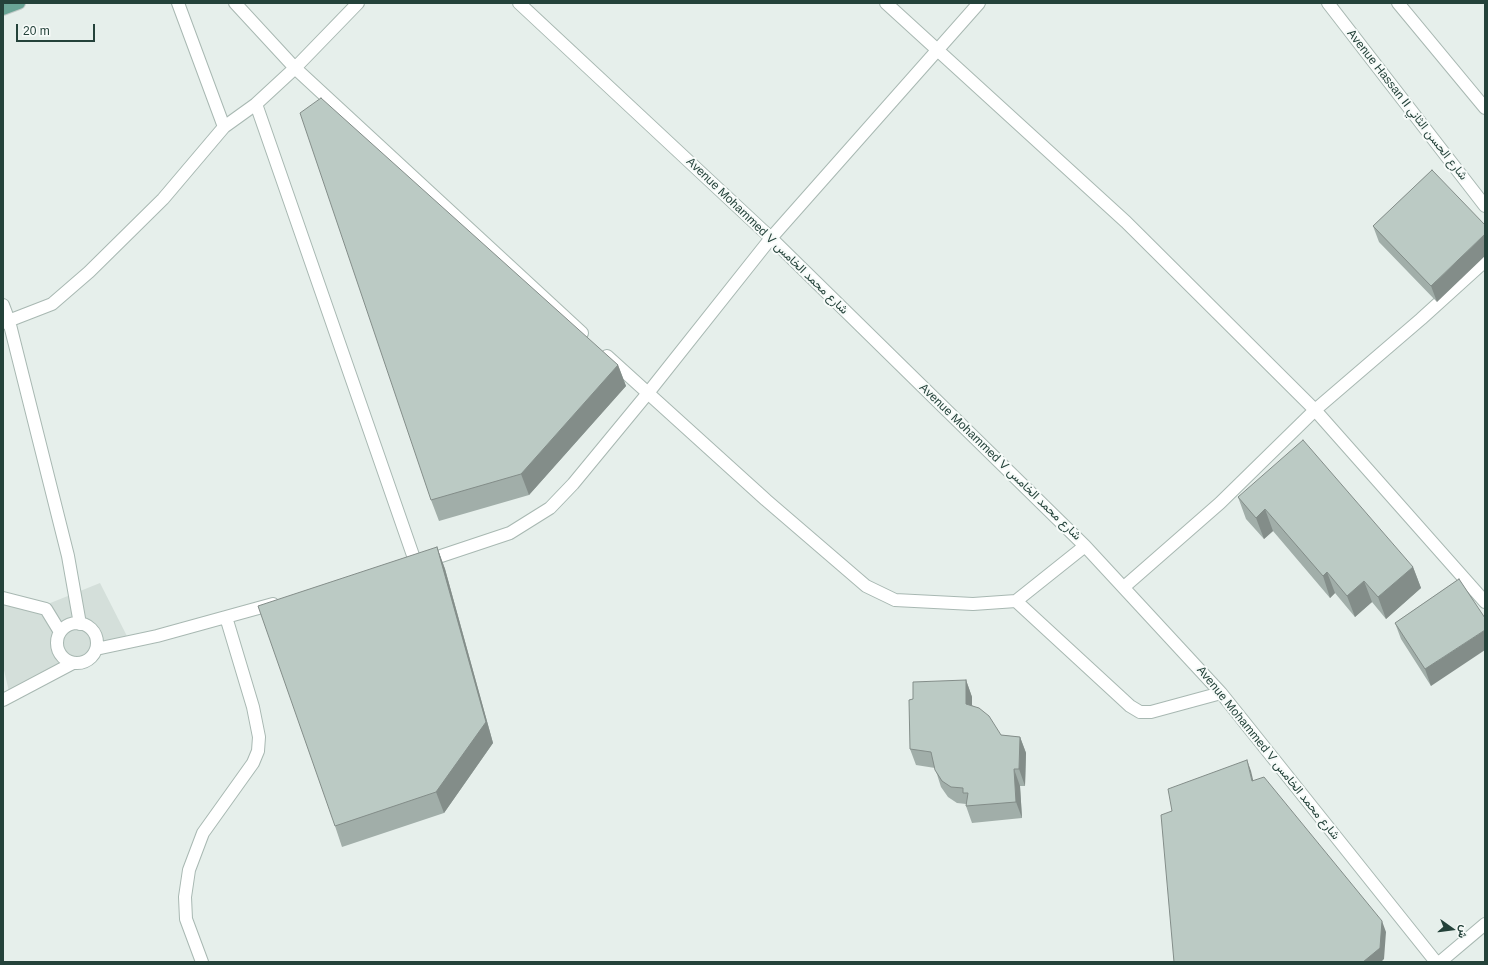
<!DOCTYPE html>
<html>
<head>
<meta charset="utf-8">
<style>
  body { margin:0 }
  #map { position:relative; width:1488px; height:965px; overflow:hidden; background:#e6efeb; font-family:Arial,Vazirmatn,sans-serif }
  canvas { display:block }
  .frame { position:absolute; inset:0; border:4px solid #24423a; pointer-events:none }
  .north { position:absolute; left:1432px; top:909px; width:40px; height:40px; -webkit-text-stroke:3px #f7fbf9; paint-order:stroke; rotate:104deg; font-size:11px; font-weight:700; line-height:16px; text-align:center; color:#24423a }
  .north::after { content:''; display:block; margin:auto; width:14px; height:18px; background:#24423a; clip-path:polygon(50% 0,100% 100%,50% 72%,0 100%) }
  .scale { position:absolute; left:16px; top:24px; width:79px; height:18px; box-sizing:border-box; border:2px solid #24423a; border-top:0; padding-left:5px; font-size:12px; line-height:14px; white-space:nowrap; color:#24423a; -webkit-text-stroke:3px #f7fbf9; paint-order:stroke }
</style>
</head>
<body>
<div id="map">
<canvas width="1488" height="965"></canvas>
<div class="frame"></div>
<div class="north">ش</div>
<div class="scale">20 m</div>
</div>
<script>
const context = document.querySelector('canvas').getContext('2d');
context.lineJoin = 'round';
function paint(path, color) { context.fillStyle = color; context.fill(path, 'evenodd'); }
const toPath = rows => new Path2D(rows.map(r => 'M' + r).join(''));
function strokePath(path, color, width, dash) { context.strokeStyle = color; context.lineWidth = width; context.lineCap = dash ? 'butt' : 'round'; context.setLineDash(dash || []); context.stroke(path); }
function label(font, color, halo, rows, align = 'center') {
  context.font = font + ' Arial,Vazirmatn,sans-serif'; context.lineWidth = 4; context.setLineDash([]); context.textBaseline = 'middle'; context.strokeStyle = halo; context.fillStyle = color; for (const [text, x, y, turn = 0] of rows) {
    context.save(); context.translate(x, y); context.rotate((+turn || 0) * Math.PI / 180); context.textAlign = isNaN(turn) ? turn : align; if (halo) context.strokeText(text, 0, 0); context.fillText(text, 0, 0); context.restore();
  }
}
paint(toPath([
  [100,583,130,642,10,696,3,666,3,602,33,610]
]), '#d4dfda');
const minor = toPath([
  [178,3,224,127],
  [235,3,295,68,582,333],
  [519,3,771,238,1085,546,1221,693,1436,962],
  [886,3,1126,222,1315,410,1485,602],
  [1328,3,1485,206],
  [1398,3,1485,108],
  [256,104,416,564],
  [3,305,9,321,68,556,80,624],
  [3,323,52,304,89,272,163,199,224,127,256,104,295,68,358,3],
  [607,356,766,500,866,586,895,600,973,604,1016,601,1085,546],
  [426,561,510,533,550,508,573,484,648,393,771,238,979,3],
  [1124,587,1220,503,1315,410,1421,319,1485,261],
  [3,598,46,609,60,632],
  [1016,601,1130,706,1140,712,1151,712,1221,693],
  '57 643a20 20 0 1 1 40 0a20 20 0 1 1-40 0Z',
  [96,649,157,636,273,604],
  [3,700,73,663],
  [202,962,186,919,185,897,189,870,203,833,253,763,258,751,259,737,253,707,226,617],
  [1440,962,1485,924]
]);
const major = toPath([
  [3,9,19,3]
]);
strokePath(minor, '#a8b8b2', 14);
strokePath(major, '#c2cac8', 14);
strokePath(minor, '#fff', 12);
strokePath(major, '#6aa596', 12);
paint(toPath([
  [1432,170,1437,302,1379,242,1373,226],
  [618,365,626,386,529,495,439,521,431,500],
  [1238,497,1413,567,1421,588,1386,619,1372,602,1355,617,1335,593,1330,598,1273,531,1264,539,1246,519],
  [437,547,445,569,493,743,444,813,342,847,335,826],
  [1459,579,1431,686,1401,639,1395,623],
  [966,680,972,697,972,705,1001,735,1020,737,1026,753,1025,786,1020,786,1022,818,972,823,966,806,966,804,957,803,948,797,941,787,935,768,916,765,910,749,913,699]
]), '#a1aea9');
paint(toPath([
  [1485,234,1485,256,1437,302,1431,286],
  [618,365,626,386,529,495,521,474],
  [1265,509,1273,531,1264,539,1256,518],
  [437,547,445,569,493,743,444,813,436,792],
  [1413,567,1421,588,1386,619,1378,597],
  [1327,572,1335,593,1330,598,1323,576],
  [1364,581,1372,602,1355,617,1347,596],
  [1485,630,1485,650,1431,686,1425,669],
  [966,680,972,697,972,720,966,704],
  [1020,737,1026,753,1025,786,1019,769],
  [1247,760,1251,771,1256,792,1252,781],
  [1014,769,1020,786,1022,818,1016,802],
  [1382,921,1386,932,1384,959,1381,962,1363,962]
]), '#838d89');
const building = toPath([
  [321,98,618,365,521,474,431,500,300,113,321,98],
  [1432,170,1485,225,1485,234,1431,286,1373,226,1432,170],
  [1303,440,1413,567,1378,597,1364,581,1347,596,1327,572,1323,576,1265,509,1256,518,1238,497,1303,440],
  [437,547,486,722,436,792,335,826,258,606,437,547],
  [1459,579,1485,618,1485,630,1425,669,1395,623,1459,579],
  [966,680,966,704,979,708,989,716,1001,735,1020,737,1019,769,1014,769,1016,802,966,806,968,793,963,793,963,788,951,787,942,781,935,770,931,752,910,749,909,700,913,699,913,682,966,680],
  [1247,760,1252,781,1264,777,1382,921,1380,948,1363,962,1174,962,1161,815,1172,811,1168,789,1247,760]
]);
paint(building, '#bbcac4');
strokePath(building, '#838d89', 1);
label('12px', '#24423a', '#f7fbf9', [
  ["Avenue Hassan II شارع الحسن الثاني",1407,105,52],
  ["Avenue Mohammed V شارع محمد الخامس",767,236,44],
  ["Avenue Mohammed V شارع محمد الخامس",1000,462,44],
  ["Avenue Mohammed V شارع محمد الخامس",1268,753,51]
]);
</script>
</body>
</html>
